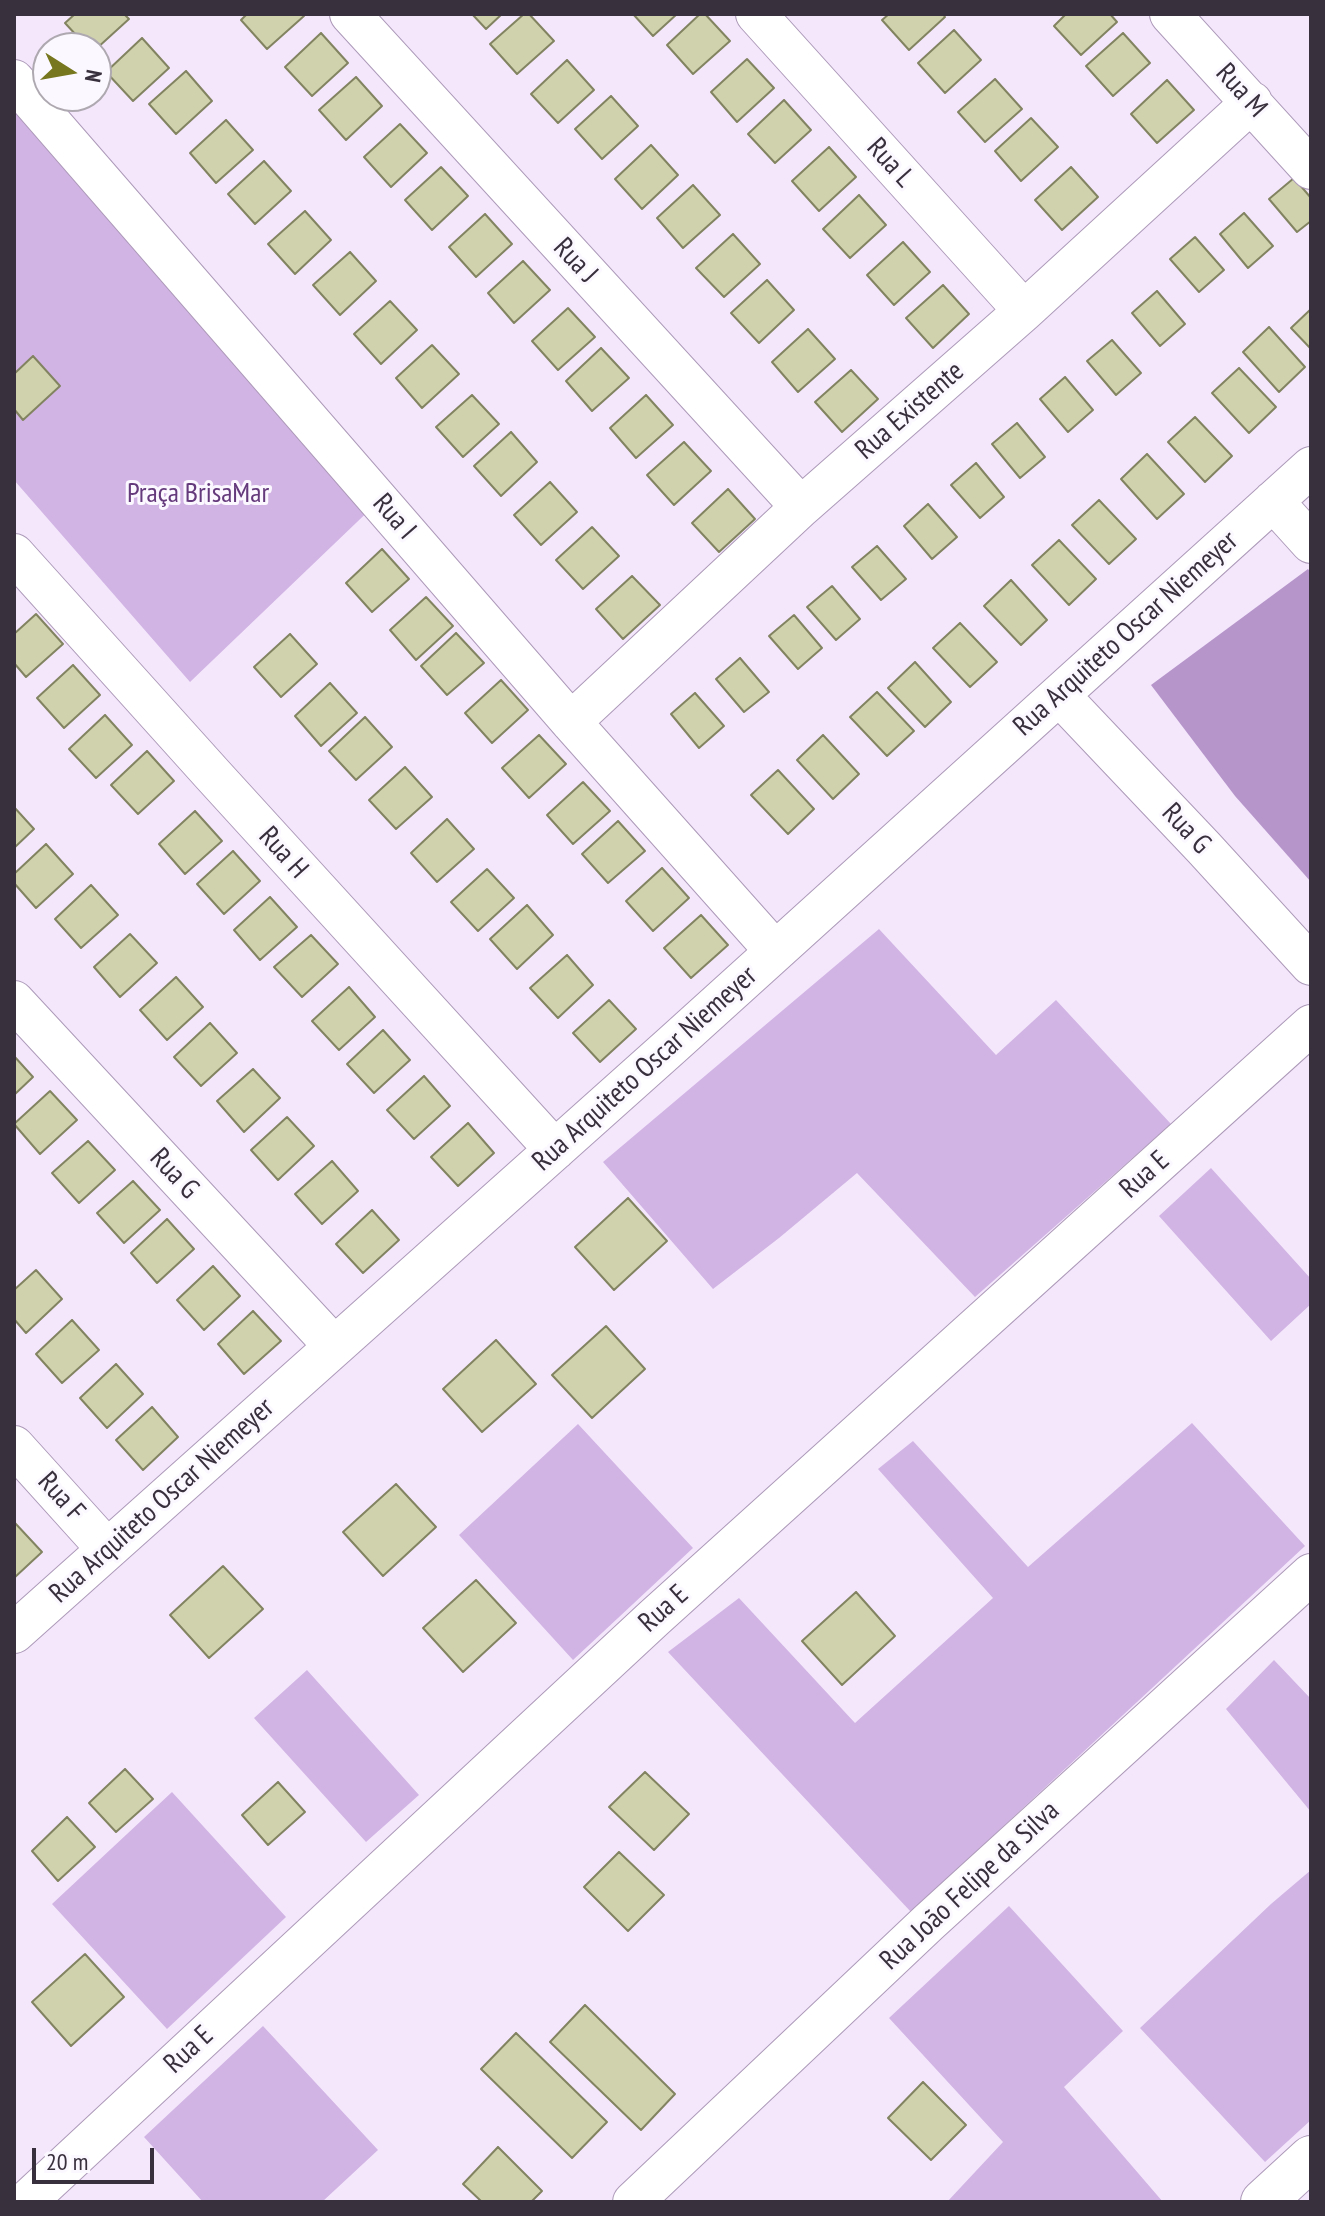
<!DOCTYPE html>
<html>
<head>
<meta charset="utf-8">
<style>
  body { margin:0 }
  #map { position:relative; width:1325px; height:2216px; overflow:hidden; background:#f4e7fc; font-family:"PT Sans Narrow",sans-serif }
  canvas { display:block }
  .frame { position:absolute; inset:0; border:16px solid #38303d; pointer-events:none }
  .north { position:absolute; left:32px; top:32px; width:80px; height:80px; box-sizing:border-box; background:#fcf8ff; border:2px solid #aea8b1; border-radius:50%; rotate:101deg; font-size:22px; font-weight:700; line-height:32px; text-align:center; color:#38303d }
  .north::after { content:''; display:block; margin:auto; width:28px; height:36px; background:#76771e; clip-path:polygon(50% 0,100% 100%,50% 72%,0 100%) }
  .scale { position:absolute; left:32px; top:2148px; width:122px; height:36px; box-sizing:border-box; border:4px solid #38303d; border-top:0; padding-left:10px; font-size:24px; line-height:28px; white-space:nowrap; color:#38303d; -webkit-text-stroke:6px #fcf8ff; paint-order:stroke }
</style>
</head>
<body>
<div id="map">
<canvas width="1325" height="2216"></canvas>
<div class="frame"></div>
<div class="north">N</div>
<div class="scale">20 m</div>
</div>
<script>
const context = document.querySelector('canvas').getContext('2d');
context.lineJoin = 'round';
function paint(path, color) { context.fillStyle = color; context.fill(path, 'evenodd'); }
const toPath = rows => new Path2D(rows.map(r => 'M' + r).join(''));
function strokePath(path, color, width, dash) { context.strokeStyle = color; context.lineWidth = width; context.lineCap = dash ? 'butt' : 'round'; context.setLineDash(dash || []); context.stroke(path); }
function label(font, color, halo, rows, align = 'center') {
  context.font = font + ' "PT Sans Narrow",sans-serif'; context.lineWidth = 6; context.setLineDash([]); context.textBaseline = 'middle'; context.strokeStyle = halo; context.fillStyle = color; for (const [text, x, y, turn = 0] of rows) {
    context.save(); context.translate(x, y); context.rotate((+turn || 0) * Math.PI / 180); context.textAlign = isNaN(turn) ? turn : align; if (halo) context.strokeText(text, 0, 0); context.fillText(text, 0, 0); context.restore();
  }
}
paint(toPath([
  [14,98,380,500,190,682,14,480],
  [879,929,996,1055,1056,1000,1171,1124,975,1297,857,1173,779,1238,713,1289,603,1162],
  [1211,1168,1311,1279,1311,1304,1271,1341,1159,1216],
  [1192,1423,1305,1546,911,1912,668,1652,739,1598,855,1723,993,1598,878,1469,913,1441,1028,1567],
  [578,1424,693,1548,573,1660,459,1535],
  [1274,1660,1311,1699,1311,1812,1226,1709],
  [307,1670,419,1795,366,1842,254,1718],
  [172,1792,286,1917,167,2029,52,1904],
  [1311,1870,1311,2120,1265,2162,1140,2028,1271,1904],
  [1009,1906,1123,2031,1064,2087,1163,2202,947,2202,1003,2142,889,2018],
  [263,2026,378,2150,322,2202,203,2202,144,2137]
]), '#d1b4e3');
paint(toPath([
  [1308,569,1311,573,1311,882,1235,796,1151,685]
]), '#b695ca');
const building = toPath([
  [75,14,124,14,129,19,96,49,88,48,65,23,75,14],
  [247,14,302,14,304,16,267,49,241,20,247,14],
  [472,14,502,14,486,29,472,14],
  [524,14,529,14,554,41,517,74,490,44,524,14],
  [633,14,677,14,653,36,633,14],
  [700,14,705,14,730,41,693,74,667,45,700,14],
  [889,14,943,14,945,17,909,50,882,20,889,14],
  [1066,14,1110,14,1117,22,1081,55,1054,26,1066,14],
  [954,30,981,60,945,93,918,63,954,30],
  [321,33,348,63,312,96,285,67,321,33],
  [1123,33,1150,63,1113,96,1086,66,1123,33],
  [142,38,169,68,133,101,106,72,142,38],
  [747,59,774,88,737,122,711,92,747,59],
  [567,60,594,90,558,123,531,94,567,60],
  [186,71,212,101,176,134,149,104,186,71],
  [356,77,382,106,346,140,319,110,356,77],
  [995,79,1022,109,985,142,958,112,995,79],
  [1167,80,1194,110,1157,143,1131,114,1167,80],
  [611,96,638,126,602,159,575,129,611,96],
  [784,100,811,130,775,163,748,134,784,100],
  [1031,118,1058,147,1021,181,995,151,1031,118],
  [226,120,253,150,216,183,190,153,226,120],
  [400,124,427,153,391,187,364,157,400,124],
  [651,145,678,175,642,209,615,179,651,145],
  [829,147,856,177,819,211,792,181,829,147],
  [264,161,291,191,255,224,228,194,264,161],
  [441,167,468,196,432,230,405,200,441,167],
  [1071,167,1098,197,1062,230,1035,200,1071,167],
  [1294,178,1311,198,1311,221,1297,232,1269,199,1294,178],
  [693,185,720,215,683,248,657,218,693,185],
  [859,195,886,225,850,258,823,229,859,195],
  [305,211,331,240,295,274,268,244,305,211],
  [1244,213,1273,246,1248,268,1220,234,1244,213],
  [485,214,512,244,476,277,449,247,485,214],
  [733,234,760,264,724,297,696,268,733,234],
  [1195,237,1224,270,1199,292,1170,259,1195,237],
  [903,242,930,272,894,305,867,275,903,242],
  [350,252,376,281,340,315,313,285,350,252],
  [523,261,550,290,514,323,488,293,523,261],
  [767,280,794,310,759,343,731,313,767,280],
  [943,285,969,314,933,348,906,318,943,285],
  [1157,291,1185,324,1160,346,1132,313,1157,291],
  [390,301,417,330,381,364,354,334,390,301],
  [568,308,595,337,558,370,532,341,568,308],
  [1311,309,1311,349,1291,328,1311,309],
  [1269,327,1305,367,1279,392,1243,352,1269,327],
  [808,329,835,359,798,392,772,362,808,329],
  [1112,340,1141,373,1116,395,1087,361,1112,340],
  [432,345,459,374,422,408,396,378,432,345],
  [601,348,629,378,592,411,566,381,601,348],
  [33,356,60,386,23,420,14,409,14,374,33,356],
  [1239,368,1276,407,1249,433,1212,393,1239,368],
  [851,370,878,399,842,432,815,402,851,370],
  [1065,377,1093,410,1068,432,1040,399,1065,377],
  [472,395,499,424,463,457,436,427,472,395],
  [646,395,673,425,636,458,610,428,646,395],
  [1195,417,1232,456,1205,482,1168,442,1195,417],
  [1017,423,1045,457,1020,478,992,444,1017,423],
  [511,432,537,462,501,496,474,466,511,432],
  [684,442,711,471,674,505,647,475,684,442],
  [1147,454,1184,494,1157,519,1121,479,1147,454],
  [976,463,1004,497,980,518,951,485,976,463],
  [550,482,577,512,541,545,514,515,550,482],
  [728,489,755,519,719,552,692,523,728,489],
  [1099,500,1136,539,1109,564,1072,525,1099,500],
  [928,504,957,537,932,559,904,526,928,504],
  [592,527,619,556,583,589,556,560,592,527],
  [1059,540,1096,579,1069,605,1032,565,1059,540],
  [877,546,906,579,881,600,852,567,877,546],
  [382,549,409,579,372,612,346,583,382,549],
  [632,576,660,605,623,639,596,609,632,576],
  [1011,580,1047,620,1021,645,984,606,1011,580],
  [832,586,860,619,836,640,807,607,832,586],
  [426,597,453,626,416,660,390,630,426,597],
  [36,614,63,644,26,677,14,663,14,634,36,614],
  [794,615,822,648,798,669,769,636,794,615],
  [960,623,997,662,970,687,933,648,960,623],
  [456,633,484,663,447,695,421,666,456,633],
  [290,634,317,664,281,697,254,667,290,634],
  [740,658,769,692,744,712,716,679,740,658],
  [915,662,951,702,925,727,888,688,915,662],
  [73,665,100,695,64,728,37,698,73,665],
  [501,680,528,710,492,743,465,713,501,680],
  [330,683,357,713,321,746,295,716,330,683],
  [877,692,914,731,887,756,850,717,877,692],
  [695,693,724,726,699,748,671,714,695,693],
  [105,715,132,745,96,778,69,749,105,715],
  [365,717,392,747,356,780,329,751,365,717],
  [539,735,566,764,529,798,502,768,539,735],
  [823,735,859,774,833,799,797,760,823,735],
  [147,751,174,781,138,814,111,785,147,751],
  [405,767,432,797,396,829,369,800,405,767],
  [778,770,814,809,788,834,751,795,778,770],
  [583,782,610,811,573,844,547,815,583,782],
  [14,807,34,829,14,848,14,807],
  [195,811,222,841,185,874,159,844,195,811],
  [447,819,474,849,437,882,411,853,447,819],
  [618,821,645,851,608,883,582,854,618,821],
  [46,844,73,874,36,908,14,883,14,874,46,844],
  [233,851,260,881,224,914,197,884,233,851],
  [662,868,689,898,653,931,626,901,662,868],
  [487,869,514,898,478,931,451,902,487,869],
  [91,885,118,915,81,948,55,919,91,885],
  [270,897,297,927,260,960,234,930,270,897],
  [527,905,553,935,517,969,490,939,527,905],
  [701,915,728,945,691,978,664,948,701,915],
  [130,934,157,963,120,997,94,967,130,934],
  [311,935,338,964,302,997,274,967,311,935],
  [567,955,593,985,558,1018,530,988,567,955],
  [176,977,203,1007,167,1040,140,1010,176,977],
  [349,987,375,1017,339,1050,312,1021,349,987],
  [609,1000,636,1029,600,1062,573,1033,609,1000],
  [210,1023,237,1053,201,1086,174,1057,210,1023],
  [383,1030,410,1060,374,1093,347,1064,383,1030],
  [14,1056,33,1077,14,1095,14,1056],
  [253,1069,280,1098,244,1132,217,1101,253,1069],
  [424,1076,450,1106,414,1139,387,1110,424,1076],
  [50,1091,77,1120,40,1154,14,1124,50,1091],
  [287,1117,314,1146,278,1180,251,1150,287,1117],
  [468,1123,494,1153,458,1186,431,1157,468,1123],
  [88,1141,115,1170,79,1203,52,1173,88,1141],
  [332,1161,358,1191,322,1224,295,1194,332,1161],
  [133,1181,160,1210,124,1243,97,1213,133,1181],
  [628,1198,667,1241,614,1290,575,1247,628,1198],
  [372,1210,399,1240,363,1273,336,1244,372,1210],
  [167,1219,194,1249,157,1283,131,1253,167,1219],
  [213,1266,240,1296,204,1330,177,1300,213,1266],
  [36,1270,62,1299,26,1333,14,1319,14,1290,36,1270],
  [253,1311,281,1341,244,1374,218,1344,253,1311],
  [72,1320,99,1350,62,1383,36,1354,72,1320],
  [606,1326,645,1369,592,1418,552,1375,606,1326],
  [496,1340,536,1384,482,1432,443,1389,496,1340],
  [116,1364,143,1394,107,1428,80,1398,116,1364],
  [152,1407,178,1437,143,1470,116,1440,152,1407],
  [396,1484,436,1527,383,1576,343,1532,396,1484],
  [15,1523,42,1552,14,1578,14,1524,15,1523],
  [223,1566,263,1609,209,1658,170,1615,223,1566],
  [476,1580,516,1623,463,1672,423,1628,476,1580],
  [856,1592,895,1636,842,1685,802,1641,856,1592],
  [125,1769,153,1799,116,1832,89,1803,125,1769],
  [645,1772,689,1814,654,1850,609,1807,645,1772],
  [278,1782,305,1812,268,1845,242,1815,278,1782],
  [67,1817,95,1847,58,1881,32,1851,67,1817],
  [619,1852,664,1895,628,1931,584,1887,619,1852],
  [85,1954,124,1997,71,2046,32,2002,85,1954],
  [585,2005,675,2094,641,2130,550,2042,585,2005],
  [516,2033,607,2122,572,2158,481,2069,516,2033],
  [923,2082,966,2125,931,2160,888,2118,923,2082],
  [498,2147,542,2191,531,2202,482,2202,463,2184,498,2147]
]);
paint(building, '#d0d2ad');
strokePath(building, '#828461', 2);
const minor = toPath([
  [350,14,801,507],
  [756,14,1024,311],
  [1170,14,1311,169],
  [14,80,571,722,775,951],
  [1273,501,1311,543],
  [14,554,213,775,555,1150],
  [1059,695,1204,848,1311,965],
  [571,722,801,507,1024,311,1252,102],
  [14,1001,334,1346],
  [14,1446,107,1549],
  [14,1633,671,1046,1311,467],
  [26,2202,654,1618,1311,1025],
  [633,2202,928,1923,1311,1574]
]);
const tertiary = toPath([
  [1263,2202,1311,2158]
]);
strokePath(minor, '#ad9ab9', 42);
strokePath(tertiary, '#ad9ab9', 46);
strokePath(minor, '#fff', 40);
strokePath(tertiary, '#fff', 44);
label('28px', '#38303d', '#fcf8ff', [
  ["Rua M",1241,91,48],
  ["Rua L",890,163,48],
  ["Rua J",575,261,47],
  ["Rua Existente",910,411,-41],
  ["Rua I",394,517,49],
  ["Rua Arquiteto Oscar Niemeyer",1126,634,-42],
  ["Rua G",1186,829,47],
  ["Rua H",283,853,48],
  ["Rua Arquiteto Oscar Niemeyer",645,1069,-42],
  ["Rua G",174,1174,47],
  ["Rua E",1145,1175,-42],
  ["Rua F",61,1497,48],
  ["Rua Arquiteto Oscar Niemeyer",162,1501,-42],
  ["Rua E",664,1609,-42],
  ["Rua João Felipe da Silva",970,1886,-43],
  ["Rua E",189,2050,-43]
]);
label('28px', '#653a7c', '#fcf8ff', [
  ["Praça BrisaMar",198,494]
]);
</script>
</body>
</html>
